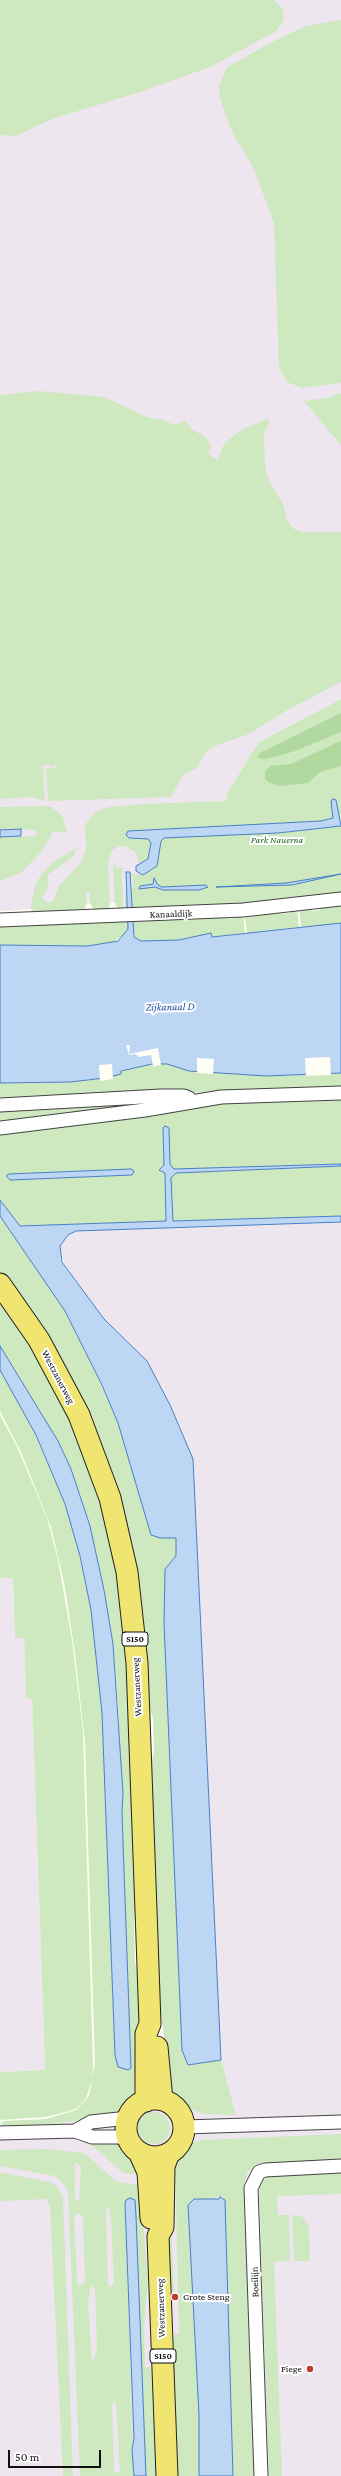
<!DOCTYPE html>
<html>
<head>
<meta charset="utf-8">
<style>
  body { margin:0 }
  #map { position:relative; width:341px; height:2476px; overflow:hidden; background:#fefef5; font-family:"Crimson Pro",serif }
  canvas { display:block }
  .scale { position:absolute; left:8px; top:2450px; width:93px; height:18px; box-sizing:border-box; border:2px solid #101010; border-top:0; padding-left:5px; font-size:12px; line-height:14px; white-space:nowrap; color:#101010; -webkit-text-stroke:3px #fff; paint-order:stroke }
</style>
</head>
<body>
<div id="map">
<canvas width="341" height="2476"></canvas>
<div class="scale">50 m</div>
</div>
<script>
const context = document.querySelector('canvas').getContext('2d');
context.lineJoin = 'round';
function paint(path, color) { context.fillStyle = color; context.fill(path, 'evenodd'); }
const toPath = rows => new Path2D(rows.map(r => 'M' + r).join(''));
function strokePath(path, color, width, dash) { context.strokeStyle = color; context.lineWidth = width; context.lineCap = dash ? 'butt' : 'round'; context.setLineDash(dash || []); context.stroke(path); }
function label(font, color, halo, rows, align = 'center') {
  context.font = font + ' "Crimson Pro",serif'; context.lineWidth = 4; context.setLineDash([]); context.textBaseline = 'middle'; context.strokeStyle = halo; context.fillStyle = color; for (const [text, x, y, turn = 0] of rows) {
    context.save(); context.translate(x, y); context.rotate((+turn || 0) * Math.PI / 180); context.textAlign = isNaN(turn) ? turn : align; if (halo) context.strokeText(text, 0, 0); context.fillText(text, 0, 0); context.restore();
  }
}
paint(toPath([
  [0,0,341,0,341,699,259,742,227,793,226,801,201,802,148,839,141,910,123,910,115,903,110,903,95,910,90,903,38,911,32,909,0,911],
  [341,1220,341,2476,0,2476,0,2120,2,2126,44,2125,98,2118,130,2102,137,2092,221,2060,193,1459,170,1405,147,1361,104,1319,65,1265,52,1229],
  [0,1578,13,1578,15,1638,24,1638,26,1698,32,1698,45,2070,0,2072]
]), '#eee6ee');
paint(toPath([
  [0,0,274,0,283,10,284,20,276,31,210,67,140,92,52,119,16,136,0,135],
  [341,20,341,383,302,388,287,382,279,368,274,223,254,169,232,132,220,99,219,86,227,67,274,41,306,26],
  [38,391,104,397,147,417,163,420,174,425,185,421,193,430,206,437,211,447,208,454,218,460,224,444,231,438,245,428,268,419,269,424,264,432,265,467,269,481,284,506,287,521,294,529,303,532,341,532,341,682,289,709,249,734,212,747,203,756,197,768,183,775,171,797,48,801,46,769,56,768,55,765,50,767,49,763,43,767,45,801,30,797,0,799,0,395],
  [341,393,341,445,304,401,327,398],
  [341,699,341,896,125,913,125,892,126,895,130,893,133,888,133,880,130,874,143,875,157,866,161,841,151,843,150,856,145,862,139,863,136,853,127,847,120,846,112,850,108,862,110,906,101,914,97,914,90,903,90,893,86,893,87,903,83,914,32,913,31,906,35,886,41,875,52,863,76,848,74,856,48,875,48,888,42,897,46,903,53,901,60,885,82,861,86,847,85,825,95,812,109,807,144,804,226,801,227,793,259,742],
  [49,806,62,815,67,832,51,832,51,836,41,852,21,873,0,881,0,837,35,836,37,833,35,830,20,829,0,830,0,807],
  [113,865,118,869,122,866,123,913,115,905],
  [341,901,341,923,301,927,299,907,311,906,312,911,320,910,320,905],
  [297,908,299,927,247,933,245,918,254,917,254,912,280,910,281,914,290,913,290,909],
  [236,913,243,913,245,933,212,937,211,933,179,940,141,941,134,937,132,928,132,918,226,914,227,919,236,918],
  [128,918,128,929,126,934,113,942,88,946,0,945,0,924],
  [152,1064,167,1064,189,1071,266,1076,341,1073,341,1090,227,1093,122,1092,0,1101,0,1083,70,1082,105,1078,121,1074,121,1071],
  [341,1096,341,1164,174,1169,170,1164,169,1127,163,1128,164,1165,159,1170,165,1173,166,1221,20,1226,0,1200,0,1132,212,1102],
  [131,1169,133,1169,132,1175,8,1180,10,1174],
  [149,1099,148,1106,0,1125,0,1107],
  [341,1166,341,1216,173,1221,171,1178,176,1173],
  [0,1216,65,1311,81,1340,118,1423,160,1538,176,1537,177,1556,164,1623,182,2050,188,2065,221,2060,236,2115,203,2114,189,2108,173,2097,169,2081,156,1972,148,1776,154,1752,153,1718,146,1698,141,1620,68,1373,0,1273],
  [0,1296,32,1350,51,1376,99,1488,123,1597,137,1881,134,1922,135,1963,141,1993,137,2092,130,2102,119,2112,98,2118,44,2125,2,2126,2,2121,46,2119,76,2110,89,2096,95,2063,85,1743,75,1653,64,1582,51,1527,21,1452,0,1411,0,1370,36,1435,57,1482,74,1530,91,1610,102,1713,114,2030,130,2069,131,2067,118,1705,113,1644,104,1590,90,1526,71,1469,58,1441,0,1346],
  [0,1415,17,1447,47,1518,58,1560,72,1640,83,1731,93,2067,92,2080,86,2098,76,2109,46,2117,0,2120,0,2072,45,2070,45,2068,32,1698,26,1698,24,1638,15,1638,13,1578,0,1578],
  '138 2128a16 16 0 1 1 32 0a16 16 0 1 1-32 0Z',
  [341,2134,341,2160,257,2164,248,2171,244,2184,256,2476,233,2476,225,2200,222,2196,212,2198,189,2227,199,2415,199,2476,174,2476,170,2378,174,2334,179,2334,175,2156,191,2143,203,2140],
  [80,2141,110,2142,120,2145,135,2159,142,2175,123,2173,93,2146],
  [46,2149,84,2153,117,2182,140,2185,148,2279,144,2326,145,2367,150,2367,158,2419,160,2476,146,2476,135,2200,125,2202,125,2204,134,2476,80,2476,68,2191,61,2181,54,2176,0,2166,0,2150],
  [75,2162,81,2167,79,2202,75,2199],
  [106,2207,109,2207,111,2219,114,2284,111,2287,108,2284],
  [77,2213,83,2217,85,2280,83,2284,79,2285,77,2281,74,2217],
  [92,2286,95,2289,97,2350,92,2364,88,2303,90,2288],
  [116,2402,120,2472,117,2474,114,2471,112,2404],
  [0,2172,50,2182,58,2187,63,2197,73,2476,63,2476,50,2207,47,2199,0,2201],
  [341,2172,341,2194,277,2196,278,2215,289,2215,290,2261,274,2262,282,2476,269,2476,259,2186,263,2180,270,2176],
  [170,2188,174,2294,173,2294,167,2266],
  [292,2215,303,2217,309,2226,310,2261,294,2261]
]), '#cee8bf');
paint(toPath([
  [341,713,341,732,295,751,267,759,258,758,258,755,262,752],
  [341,741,341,766,320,772,308,783,279,786,268,782,265,778,265,772,270,766,291,764]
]), '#b0d89f');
const water = toPath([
  [333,799,336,800,341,826,278,833,164,838,161,841,157,866,143,875,136,871,136,866,148,859,151,843,148,839,129,838,126,835,128,831,321,821,333,818,331,801,333,799],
  [21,829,21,836,0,837,0,830,21,829],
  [126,872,130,872,134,937,141,941,179,940,211,933,212,937,341,923,341,1073,266,1076,189,1071,167,1064,152,1064,121,1071,121,1074,105,1078,70,1082,0,1083,0,945,88,946,118,941,128,929,126,872],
  [341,874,292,885,216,887,286,883,341,874],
  [154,878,158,885,162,887,206,885,208,887,199,890,163,890,155,887,139,889,140,886,153,884,154,878],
  [165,1126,169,1128,170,1164,174,1169,341,1164,341,1166,176,1173,171,1178,173,1221,341,1216,341,1222,76,1231,68,1235,60,1246,62,1262,104,1319,147,1361,170,1405,193,1459,221,2060,188,2065,182,2050,164,1623,165,1569,176,1556,176,1538,160,1538,151,1535,118,1423,101,1383,65,1311,0,1216,0,1200,20,1226,166,1221,165,1173,159,1170,164,1165,163,1128,165,1126],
  [131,1169,134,1171,132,1175,10,1180,6,1176,9,1174,131,1169],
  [0,1346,58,1441,71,1469,90,1526,104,1590,113,1644,123,1793,122,1813,131,2068,128,2070,118,2067,115,2055,102,1713,91,1610,80,1556,65,1504,36,1435,0,1370,0,1346],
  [220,2197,225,2200,233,2476,199,2476,199,2415,188,2205,194,2199,219,2199,220,2197],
  [130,2198,135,2200,136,2216,146,2476,134,2476,132,2450,134,2438,125,2204,126,2200,130,2198]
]);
paint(water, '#bcd6f3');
strokePath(water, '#4780c6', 1);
paint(toPath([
  [126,1045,130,1045,129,1054,158,1048,161,1065,153,1066,151,1055,139,1057,135,1054,129,1055],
  [330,1057,331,1075,306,1076,305,1058],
  [197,1058,214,1059,213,1074,197,1073],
  [112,1064,113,1079,100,1081,99,1065]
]), '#fefef5');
const minor = toPath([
  [0,920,243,910,341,899],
  [0,1105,161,1096,184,1096,189,1098],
  [0,1128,145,1110,221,1097,341,1093],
  [184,2127,341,2122],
  [75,2131,91,2122,128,2118],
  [0,2133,75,2131,92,2137,127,2137],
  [261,2476,251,2188,259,2172,265,2170,341,2166]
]);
const primary = toPath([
  [0,1284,39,1340,79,1415,110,1498,127,1572,137,1663,147,1938,150,2024,146,2034,146,2101],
  [157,2047,162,2100],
  '126 2128a29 29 0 1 1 58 0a29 29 0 1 1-58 0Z',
  [139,2152,148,2172,151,2218],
  [167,2476,158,2236,163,2227,164,2166,169,2153]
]);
strokePath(minor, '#434343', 15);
strokePath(primary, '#212121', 23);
strokePath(minor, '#fff', 13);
strokePath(primary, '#f1e572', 21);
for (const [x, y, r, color] of [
  [175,2297,4,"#ba3e2f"],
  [310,2369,4,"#ba3e2f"]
]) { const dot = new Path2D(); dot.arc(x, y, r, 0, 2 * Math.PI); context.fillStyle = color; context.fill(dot); strokePath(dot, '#fff', 1.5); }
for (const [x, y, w] of [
  [135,1639,26],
  [163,2356,26]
]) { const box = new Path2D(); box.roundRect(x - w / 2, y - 7, w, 14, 3); context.fillStyle = '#fff'; context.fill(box); strokePath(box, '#101010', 1); }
label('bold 9px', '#101010', null, [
  ["S150",135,1639],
  ["S150",163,2356]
]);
label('italic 10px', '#276623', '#fff', [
  ["Park Nauerna",277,840]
]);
label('10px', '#101010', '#fff', [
  ["Kanaaldijk",171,914,-2],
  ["Westzanerweg",58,1377,62],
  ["Westzanerweg",137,1687,-93],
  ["Boeilijn",255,2282,-92],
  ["Westzanerweg",161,2308,-92]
]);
label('10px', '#101010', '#fff', [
  ["Grote Steng",183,2297],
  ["Fiege",302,2369,"right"]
], 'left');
label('italic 11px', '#1f539d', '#fff', [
  ["Zijkanaal D",170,1007,-1]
]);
</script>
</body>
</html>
